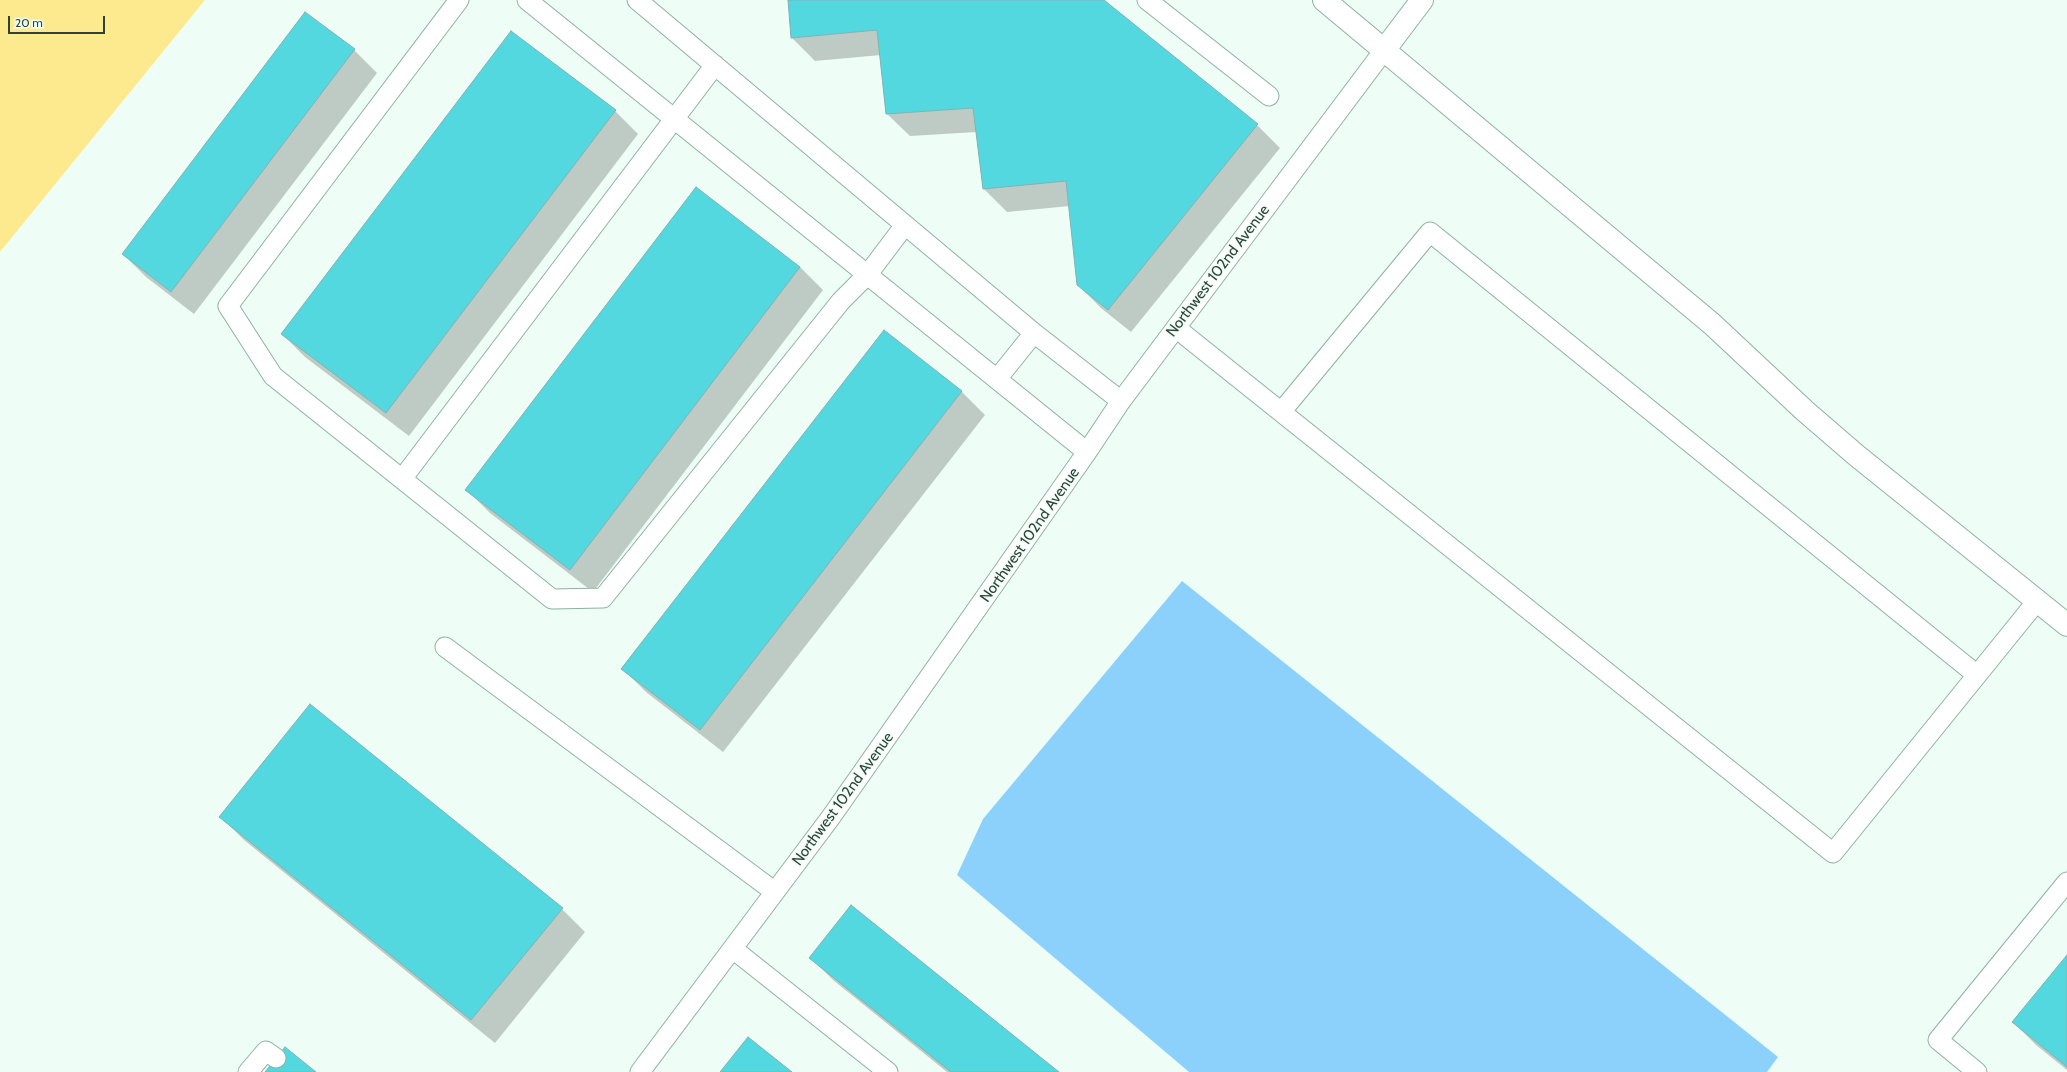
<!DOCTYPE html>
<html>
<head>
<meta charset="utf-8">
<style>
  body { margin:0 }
  #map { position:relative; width:2067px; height:1072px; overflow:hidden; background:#eefef7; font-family:Cabin,sans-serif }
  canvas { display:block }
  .scale { position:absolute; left:8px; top:16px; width:97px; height:18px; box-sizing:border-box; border:2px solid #31413a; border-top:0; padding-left:5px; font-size:12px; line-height:14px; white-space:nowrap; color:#31413a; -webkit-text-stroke:3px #eefef7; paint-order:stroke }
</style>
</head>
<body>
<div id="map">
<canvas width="2067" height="1072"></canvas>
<div class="scale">20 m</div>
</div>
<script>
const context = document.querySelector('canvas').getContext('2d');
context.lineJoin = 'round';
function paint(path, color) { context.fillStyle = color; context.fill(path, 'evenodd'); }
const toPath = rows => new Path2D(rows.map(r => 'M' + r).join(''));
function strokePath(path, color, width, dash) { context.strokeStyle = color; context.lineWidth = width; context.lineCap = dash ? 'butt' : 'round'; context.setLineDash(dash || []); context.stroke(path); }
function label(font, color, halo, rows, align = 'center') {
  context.font = font + ' Cabin,sans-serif'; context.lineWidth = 3; context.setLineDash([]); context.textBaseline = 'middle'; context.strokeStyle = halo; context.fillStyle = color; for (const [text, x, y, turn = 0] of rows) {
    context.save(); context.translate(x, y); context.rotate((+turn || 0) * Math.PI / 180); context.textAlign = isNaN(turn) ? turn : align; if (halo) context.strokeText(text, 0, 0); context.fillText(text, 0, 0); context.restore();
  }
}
paint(toPath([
  [0,0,205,0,0,252]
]), '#fdea8f');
paint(toPath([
  [1182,581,1778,1057,1767,1072,1189,1072,957,875,983,819]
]), '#8bd1fb');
paint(toPath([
  [789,0,1102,0,1257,125,1280,148,1131,332,1101,308,1078,285,1070,206,1007,212,984,189,977,132,910,136,886,113,881,55,815,61,792,38],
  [306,13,354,50,377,73,194,314,146,277,123,254],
  [511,32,615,111,638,134,409,436,305,357,282,334],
  [800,267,823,290,593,592,490,513,467,490],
  [885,331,962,392,985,415,723,752,646,692,623,669],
  [221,817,562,909,585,932,495,1043,244,840],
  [2067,956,2067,1070,2036,1045,2013,1022],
  [810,957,1057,1072,947,1072,833,980]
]), '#0003');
const building = toPath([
  [788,0,1104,0,1258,124,1108,310,1077,285,1066,181,983,189,973,108,886,114,877,30,791,38,788,0],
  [305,12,355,49,171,292,122,254,305,12],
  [511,31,616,110,386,413,281,334,511,31],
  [696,187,800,267,570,570,465,490,696,187],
  [884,330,962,391,700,730,621,669,884,330],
  [310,704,563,908,471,1020,219,817,310,704],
  [851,905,1059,1072,951,1072,809,958,851,905],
  [2067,955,2067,1067,2012,1022,2067,955],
  [748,1037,792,1072,720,1072,748,1037],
  [285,1047,316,1072,265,1072,285,1047]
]);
paint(building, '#53d8e0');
strokePath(building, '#83b0b3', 1);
const service = toPath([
  [459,0,228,306,273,376,552,599,603,598,841,301,868,274,905,225],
  [527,0,1087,452],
  [637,0,1034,333,1121,401],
  [1147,0,1269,96],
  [1176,328,1833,853,2037,601],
  [997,379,1034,333],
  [1281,412,1430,232,1977,675],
  [402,479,715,65],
  [445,647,775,892],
  [733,949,888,1072],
  [248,1072,266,1051,276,1058],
  [640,1072,831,817,1087,452,1121,401,1385,49],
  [1977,1072,1938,1040,2067,882]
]);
const minor = toPath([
  [1324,0,1712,324,1805,411,1856,455,2067,625],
  [1385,49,1422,0]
]);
strokePath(service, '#8bb2a1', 21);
strokePath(minor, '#8bb2a1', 24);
strokePath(service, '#fff', 19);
strokePath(minor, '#fff', 22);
label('15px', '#31413a', '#eefef7', [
  ["Northwest 102nd Avenue",1218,271,-53],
  ["Northwest 102nd Avenue",1030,535,-55],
  ["Northwest 102nd Avenue",843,799,-54]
]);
</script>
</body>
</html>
